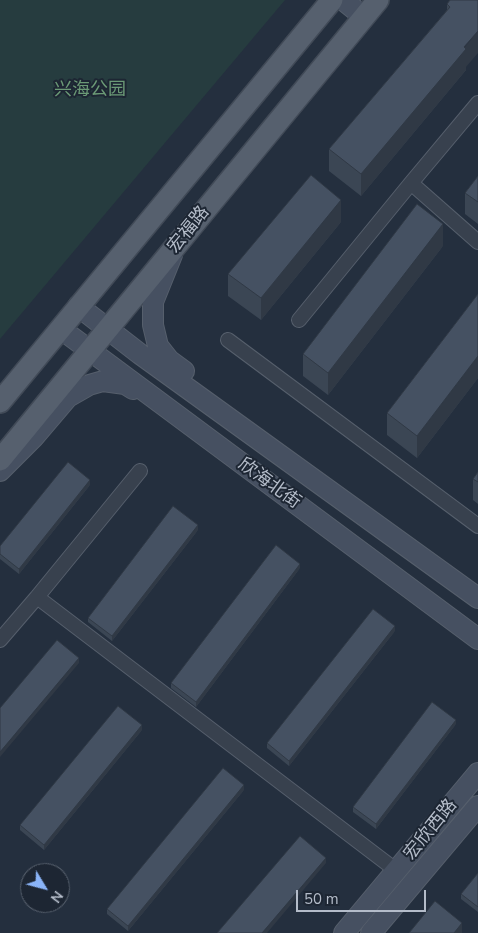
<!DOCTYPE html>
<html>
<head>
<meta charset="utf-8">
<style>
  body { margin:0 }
  #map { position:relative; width:478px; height:933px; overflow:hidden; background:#242f3e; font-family:"Nunito Sans",sans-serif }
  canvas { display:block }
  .north { position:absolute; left:20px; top:863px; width:50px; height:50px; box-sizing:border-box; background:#1d2633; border:1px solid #59626f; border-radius:50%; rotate:127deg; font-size:14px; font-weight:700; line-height:20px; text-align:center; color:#b4bcc9 }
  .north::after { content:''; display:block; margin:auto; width:18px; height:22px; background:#8ab4f8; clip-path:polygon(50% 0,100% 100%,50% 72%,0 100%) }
  .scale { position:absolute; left:296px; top:890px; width:130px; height:22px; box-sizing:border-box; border:2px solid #b4bcc9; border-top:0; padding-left:6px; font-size:15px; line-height:18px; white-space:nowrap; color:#b4bcc9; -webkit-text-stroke:4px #1d2633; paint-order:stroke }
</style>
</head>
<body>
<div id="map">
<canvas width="478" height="933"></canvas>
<div class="north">N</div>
<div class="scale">50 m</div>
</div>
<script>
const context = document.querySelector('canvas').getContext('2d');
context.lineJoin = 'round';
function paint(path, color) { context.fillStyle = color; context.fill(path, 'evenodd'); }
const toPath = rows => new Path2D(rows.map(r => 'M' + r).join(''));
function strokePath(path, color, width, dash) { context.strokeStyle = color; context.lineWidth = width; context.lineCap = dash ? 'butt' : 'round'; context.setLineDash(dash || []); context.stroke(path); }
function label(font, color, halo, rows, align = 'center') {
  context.font = font + ' "Nunito Sans","Noto Sans SC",sans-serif'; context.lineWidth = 4; context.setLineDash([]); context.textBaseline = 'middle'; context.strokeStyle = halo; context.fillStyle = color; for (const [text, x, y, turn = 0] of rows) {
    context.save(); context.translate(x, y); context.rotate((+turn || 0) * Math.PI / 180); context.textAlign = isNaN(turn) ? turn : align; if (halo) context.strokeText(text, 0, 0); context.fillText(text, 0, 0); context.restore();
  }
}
paint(toPath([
  [0,0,285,0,0,339]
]), '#263c3f');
const street = toPath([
  [411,183,478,242],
  [299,320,411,183,478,103],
  [228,340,478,526],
  [37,597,140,471],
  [0,640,37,597,397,871]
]);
const secondary = toPath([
  [343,0,364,17],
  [172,255,153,302,153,325,158,346,169,360,184,371],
  [78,306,140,354,478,598],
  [61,329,478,639],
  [0,471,34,437,68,397,89,385,103,381,125,384,133,389],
  [344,933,478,773],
  [371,933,478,806]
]);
const primary = toPath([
  [0,402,332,0],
  [0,460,378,0]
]);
strokePath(street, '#565f6c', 16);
strokePath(secondary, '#565f6c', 22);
strokePath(primary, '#414a57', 24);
strokePath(street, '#38414e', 14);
strokePath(secondary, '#465061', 20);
strokePath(primary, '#56606e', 21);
paint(toPath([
  [450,0,466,67,466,70,361,196,329,171,329,149,447,10,447,4],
  [478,176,478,224,465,214,465,193],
  [341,222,261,320,228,296,228,274],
  [443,246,328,395,303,376,303,354],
  [478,294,478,378,417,458,387,435,387,413],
  [478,472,478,504,473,500,473,479],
  [90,485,19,574,0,559,0,546],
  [198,530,112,641,88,622,88,618],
  [300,568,196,707,171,688,171,683],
  [395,631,289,766,267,748,267,743],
  [456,724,376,829,353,812,353,807],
  [142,730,44,850,20,830,20,825],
  [244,790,128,931,107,914,107,909],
  [478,873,478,912,461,899,461,894]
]), '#3b4654');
paint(toPath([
  [478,31,478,53,466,67,466,70,361,196,361,174],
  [341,200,341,222,261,320,261,298],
  [443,224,443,246,328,395,328,373],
  [478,356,478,378,417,458,417,436],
  [90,480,90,485,19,574,19,569],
  [198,525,198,530,112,641,112,636],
  [300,564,300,568,196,707,196,702],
  [395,626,395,631,289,766,289,761],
  [79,658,79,663,0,757,0,752],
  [456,720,456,724,376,829,376,824],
  [142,725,142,730,44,850,44,845],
  [244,785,244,790,128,931,128,926],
  [326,858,326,863,267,933,262,933],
  [462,923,462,933,454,933]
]), '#303945');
const building = toPath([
  [450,0,478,0,478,31,464,47,466,49,361,174,329,149,450,7,447,4,450,0],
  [311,175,341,200,261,298,228,274,311,175],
  [478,176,478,202,465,193,478,176],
  [417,204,443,224,328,373,303,354,417,204],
  [478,294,478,356,417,436,387,413,478,294],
  [68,462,90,480,19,569,0,554,0,546,68,462],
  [478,472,478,482,473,479,478,472],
  [173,506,198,525,112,636,88,618,173,506],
  [276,545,300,564,196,702,171,683,276,545],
  [373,609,395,626,289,761,267,743,373,609],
  [57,640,79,658,0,752,0,708,57,640],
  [432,702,456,720,376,824,353,807,432,702],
  [118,706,142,725,44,845,20,825,118,706],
  [223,768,244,785,128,926,107,909,223,768],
  [300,836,326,858,262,933,217,933,300,836],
  [478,873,478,907,461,894,478,873],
  [435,901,462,923,454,933,409,933,435,901]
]);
paint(building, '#455162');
strokePath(building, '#303945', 1);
label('18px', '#6b9a76', '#1d2633', [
  ["兴海公园",90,91]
]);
label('18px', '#b4bcc9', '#1d2633', [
  ["宏福路",189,230,-51],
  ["欣海北街",269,484,36],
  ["宏欣西路",431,830,-51]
]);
</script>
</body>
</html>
